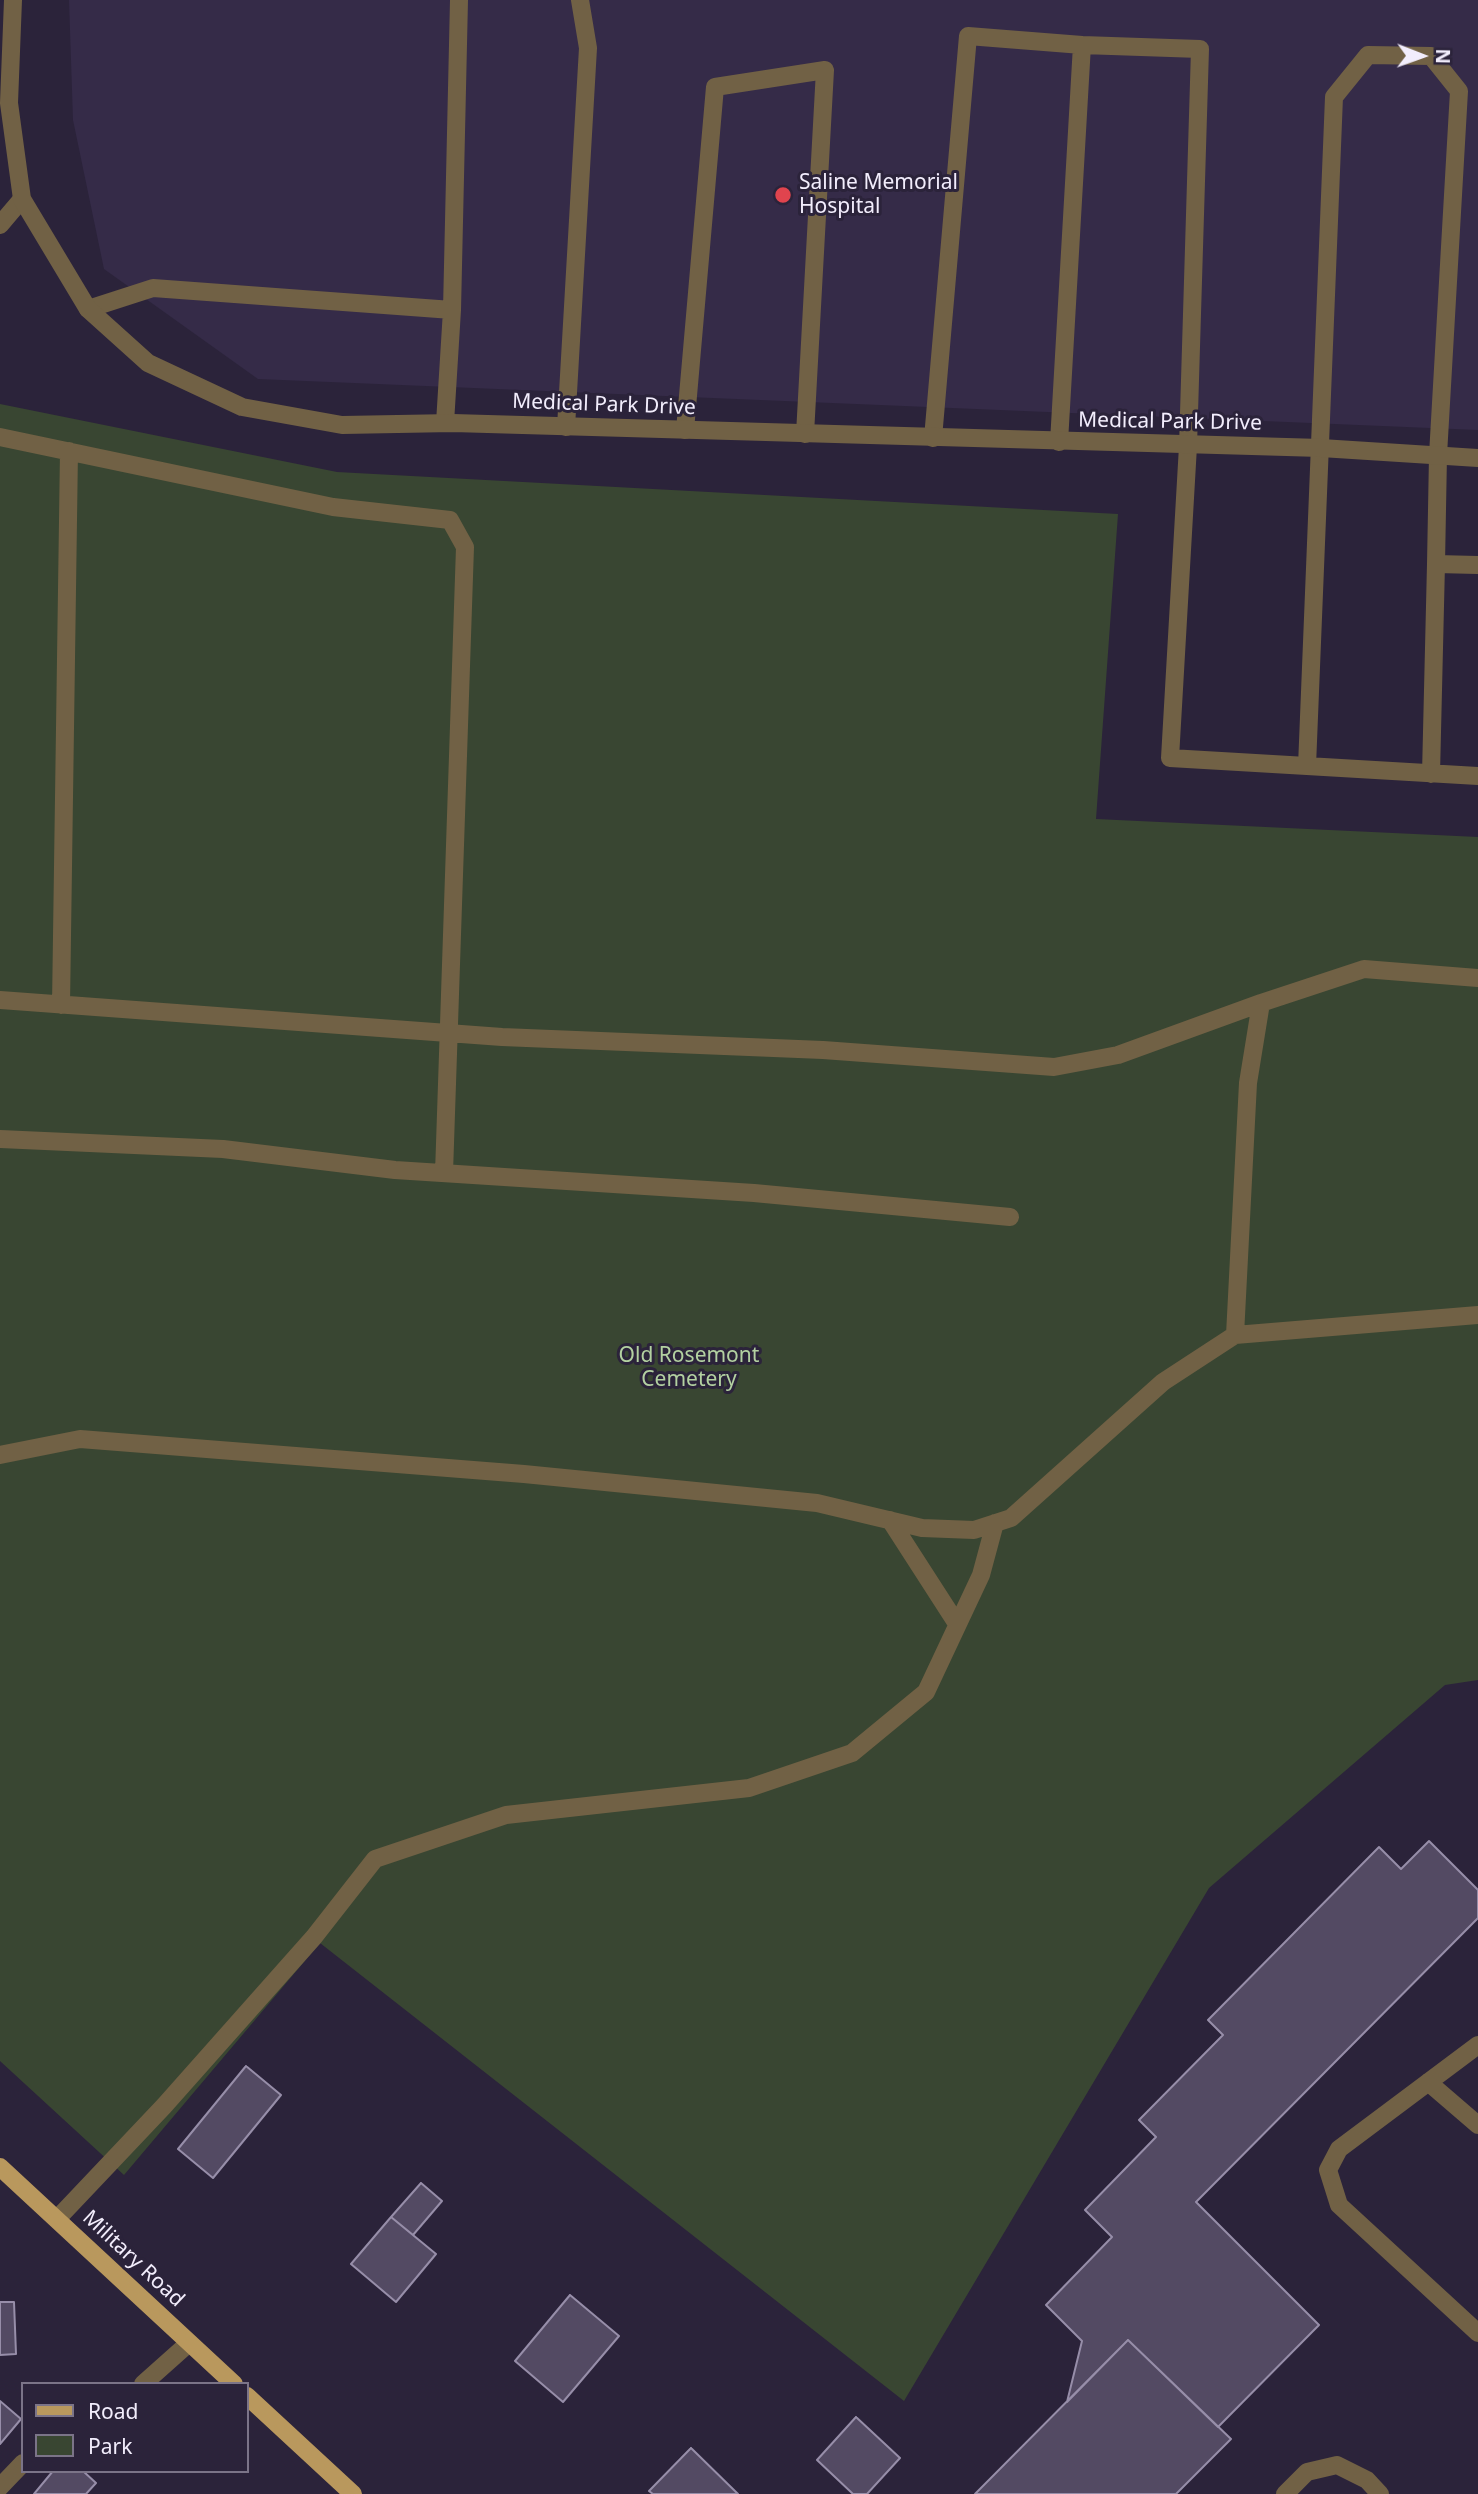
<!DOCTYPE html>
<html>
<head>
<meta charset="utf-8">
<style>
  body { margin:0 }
  #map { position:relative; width:1478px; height:2494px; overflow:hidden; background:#2b233a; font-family:"Noto Sans",sans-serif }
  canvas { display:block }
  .legend { position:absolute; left:21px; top:2382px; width:228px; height:91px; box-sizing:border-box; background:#2b233a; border:2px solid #7b7488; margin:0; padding:9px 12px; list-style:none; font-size:21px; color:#f2edfc }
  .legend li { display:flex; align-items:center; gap:14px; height:35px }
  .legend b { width:35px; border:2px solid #7b7488 }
  .north { position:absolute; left:1387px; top:21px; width:70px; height:70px; -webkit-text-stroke:5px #2b233a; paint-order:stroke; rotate:91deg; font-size:19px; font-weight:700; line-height:28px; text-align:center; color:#f2edfc }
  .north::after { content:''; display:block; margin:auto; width:24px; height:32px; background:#f2edfc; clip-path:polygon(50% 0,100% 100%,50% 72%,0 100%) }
</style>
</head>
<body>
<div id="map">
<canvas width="1478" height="2494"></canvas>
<ul class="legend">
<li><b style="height:9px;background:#b9985d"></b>Road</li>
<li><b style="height:19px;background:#394632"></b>Park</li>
</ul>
<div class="north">N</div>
</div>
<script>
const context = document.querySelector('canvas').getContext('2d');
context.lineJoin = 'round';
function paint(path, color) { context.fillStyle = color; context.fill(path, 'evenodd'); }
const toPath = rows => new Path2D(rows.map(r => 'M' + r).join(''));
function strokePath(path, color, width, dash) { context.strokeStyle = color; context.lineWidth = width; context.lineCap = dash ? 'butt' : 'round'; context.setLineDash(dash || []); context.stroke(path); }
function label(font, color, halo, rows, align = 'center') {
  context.font = font + ' "Noto Sans",sans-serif'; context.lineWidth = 6; context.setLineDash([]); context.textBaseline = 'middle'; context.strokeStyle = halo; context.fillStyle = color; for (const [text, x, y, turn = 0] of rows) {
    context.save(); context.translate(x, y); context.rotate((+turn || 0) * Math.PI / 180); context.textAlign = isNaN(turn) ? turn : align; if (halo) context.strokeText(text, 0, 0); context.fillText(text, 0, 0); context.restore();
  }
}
paint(toPath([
  [69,0,1478,0,1478,430,258,379,104,269,73,120]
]), '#352b48');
paint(toPath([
  [0,404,337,472,1118,514,1096,819,1478,837,1478,1680,1445,1685,1209,1888,904,2401,320,1943,124,2175,0,2061]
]), '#394632');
const building = toPath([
  [1429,1841,1478,1890,1478,1918,1196,2202,1319,2325,1218,2427,1128,2340,1067,2402,1082,2341,1046,2305,1112,2237,1085,2210,1156,2137,1139,2120,1223,2035,1208,2020,1379,1847,1401,1869,1429,1841],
  [246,2066,281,2095,213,2178,178,2149,246,2066],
  [421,2183,442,2201,413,2235,391,2217,421,2183],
  [391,2217,436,2254,396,2302,351,2264,391,2217],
  [570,2295,619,2336,563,2402,515,2361,570,2295],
  [0,2302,14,2302,16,2354,0,2355,0,2302],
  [1128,2340,1231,2439,1176,2494,975,2494,1128,2340],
  [0,2401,21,2419,0,2444,0,2401],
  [856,2417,900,2458,867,2494,853,2494,817,2460,856,2417],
  [691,2448,738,2494,653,2494,649,2491,691,2448],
  [53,2471,83,2471,96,2483,86,2494,34,2494,53,2471]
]);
paint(building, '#534a63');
strokePath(building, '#978ea9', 2);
strokePath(toPath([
  [1082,45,1200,49,1188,446,1170,758,1478,776],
  [0,225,22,199],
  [88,309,153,288,452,310],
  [445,423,452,310,459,0],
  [566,427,588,48,580,0],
  [685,430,715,87,825,70,805,434],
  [0,437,333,507,450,520,465,547,444,1173],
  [933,438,968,36,1082,45,1059,442],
  [1307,766,1334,97,1368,55,1431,56,1459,91,1438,455,1436,564,1478,565],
  [1431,774,1436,564],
  [0,1000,502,1037,823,1050,1054,1067,1118,1055,1261,1003],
  [61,1005,69,451],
  [0,1139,223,1149,395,1170,754,1193,1010,1217],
  [1235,1335,1248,1083,1261,1003,1364,969,1478,978],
  [0,1455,80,1439,524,1474,817,1503,922,1528,974,1530,1011,1518,1163,1382,1235,1335,1478,1315],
  [890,1520,957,1624],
  [1478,2045,1339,2149,1328,2170,1339,2205,1478,2333],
  [1428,2082,1478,2125],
  [57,2219,164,2106,314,1937,375,1859,506,1815,749,1788,852,1753,926,1692,981,1575,995,1523],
  [143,2384,189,2343],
  [0,2487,23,2463],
  [1285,2494,1307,2472,1337,2465,1367,2480,1380,2494]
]), '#716145', 18);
strokePath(toPath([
  [13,0,9,103,22,199,88,309,148,363,242,407,342,425,453,423,1321,448,1478,458]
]), '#716145', 18);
strokePath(toPath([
  [0,2167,234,2384],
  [247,2396,353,2494]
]), '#b9985d', 18);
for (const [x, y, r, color] of [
  [783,195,9,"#e0444e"]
]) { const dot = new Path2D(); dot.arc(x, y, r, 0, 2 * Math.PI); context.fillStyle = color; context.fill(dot); strokePath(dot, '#2b233a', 2.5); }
label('21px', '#f2edfc', '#2b233a', [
  ["Saline Memorial",799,183],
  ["Hospital",799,207]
], 'left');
label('21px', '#f2edfc', '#2b233a', [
  ["Medical Park Drive",604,405,2],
  ["Medical Park Drive",1170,422,1],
  ["Military Road",133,2259,43]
]);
label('21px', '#b3d1a1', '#2b233a', [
  ["Old Rosemont",689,1356],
  ["Cemetery",689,1380]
]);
</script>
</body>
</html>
